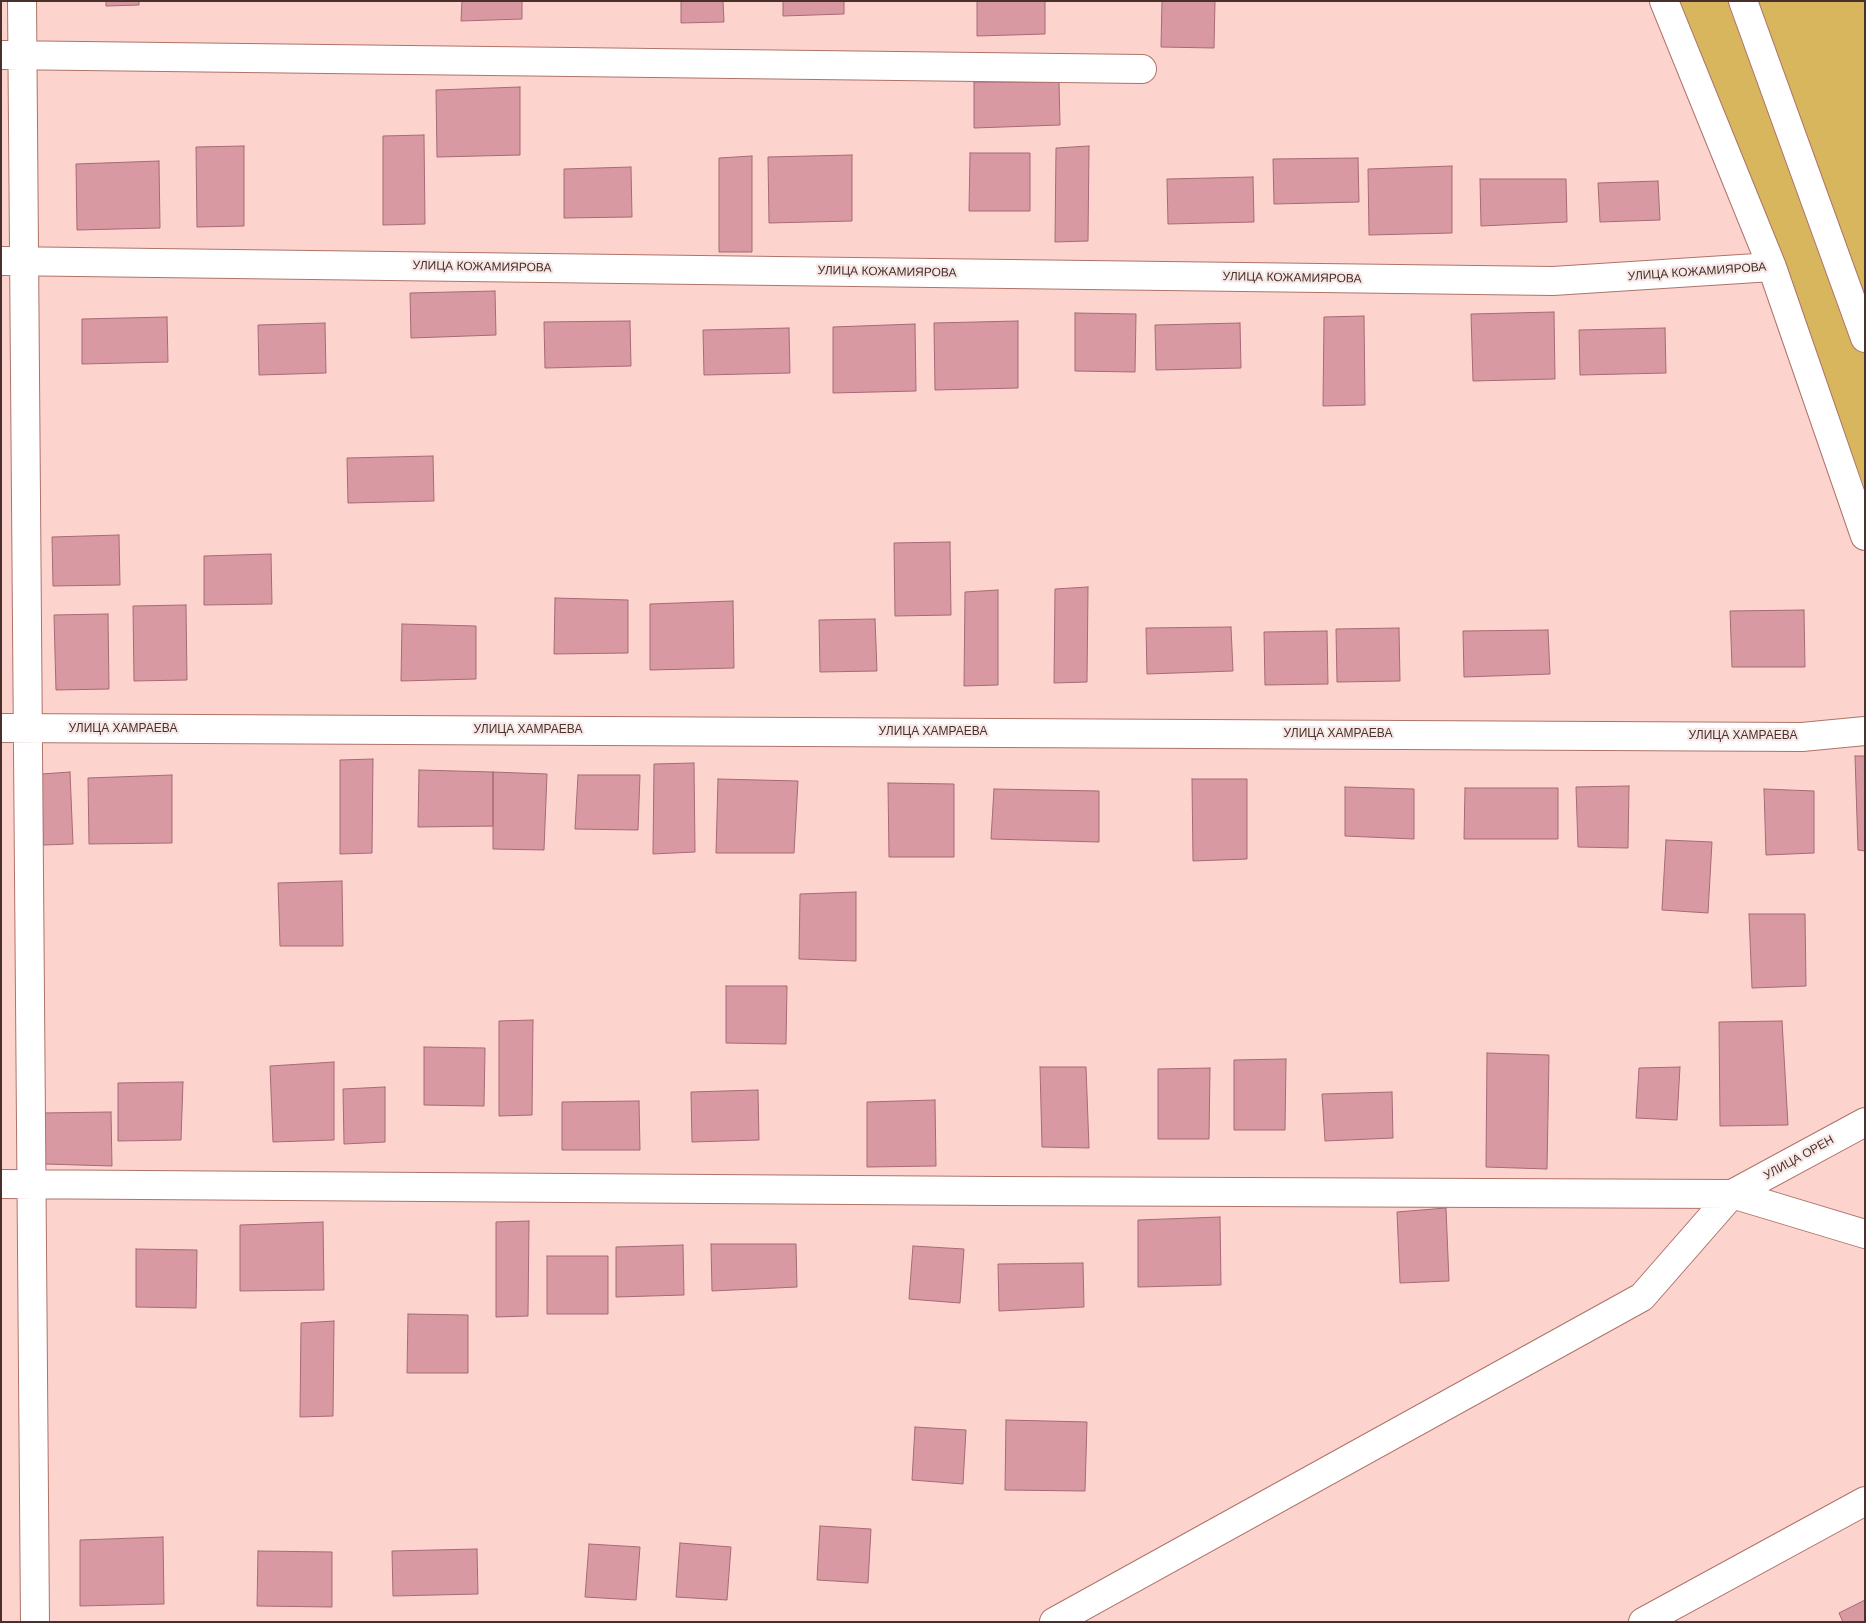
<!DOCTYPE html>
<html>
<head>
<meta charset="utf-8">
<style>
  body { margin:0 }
  #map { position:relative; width:1866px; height:1623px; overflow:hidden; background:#fcd4cd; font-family:Arial,sans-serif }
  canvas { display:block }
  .frame { position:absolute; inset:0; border:2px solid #4a302c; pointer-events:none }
</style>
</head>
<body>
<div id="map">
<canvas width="1866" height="1623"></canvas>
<div class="frame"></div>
</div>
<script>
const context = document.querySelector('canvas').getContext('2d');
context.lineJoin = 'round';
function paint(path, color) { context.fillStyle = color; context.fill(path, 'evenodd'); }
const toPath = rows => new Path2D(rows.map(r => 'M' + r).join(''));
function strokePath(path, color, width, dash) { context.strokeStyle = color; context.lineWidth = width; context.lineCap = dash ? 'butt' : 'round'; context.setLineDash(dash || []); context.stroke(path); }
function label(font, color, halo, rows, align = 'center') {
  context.font = font + ' Arial,sans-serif'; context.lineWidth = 4.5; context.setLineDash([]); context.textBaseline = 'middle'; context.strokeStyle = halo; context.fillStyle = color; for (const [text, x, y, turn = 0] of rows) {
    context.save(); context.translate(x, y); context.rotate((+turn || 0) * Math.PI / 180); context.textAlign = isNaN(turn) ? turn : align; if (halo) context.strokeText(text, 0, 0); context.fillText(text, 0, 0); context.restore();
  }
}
paint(toPath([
  [1675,1,1865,1,1865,489,1768,232]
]), '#d7b65e');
const building = toPath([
  [106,1,139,1,139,5,106,6,106,1],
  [462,1,522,1,522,19,461,21,462,1],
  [681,1,723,1,724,22,681,23,681,1],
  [783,1,844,1,844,14,783,16,783,1],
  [977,1,1045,1,1045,34,977,36,977,1],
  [1162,1,1215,1,1214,48,1161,47,1162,1],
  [974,82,1059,82,1060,125,974,128,974,82],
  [520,87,520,155,437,157,436,90,520,87],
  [424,135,425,224,383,225,383,136,424,135],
  [244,146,244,226,197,227,196,147,244,146],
  [1089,146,1088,241,1055,242,1056,148,1089,146],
  [970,153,1030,153,1030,211,969,211,970,153],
  [852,155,852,221,769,223,768,157,852,155],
  [752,156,752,252,719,252,719,158,752,156],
  [1358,158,1359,202,1274,204,1273,159,1358,158],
  [159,161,160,228,77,230,76,164,159,161],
  [1452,166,1452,233,1369,235,1368,169,1452,166],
  [631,167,632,217,564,218,564,169,631,167],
  [1253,177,1254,222,1168,224,1167,179,1253,177],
  [1480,179,1566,179,1567,222,1481,226,1480,179],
  [1658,181,1660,220,1600,222,1598,183,1658,181],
  [495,291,496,335,411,338,410,293,495,291],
  [1554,312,1555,379,1473,381,1471,314,1554,312],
  [1075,313,1136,314,1135,372,1075,371,1075,313],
  [1364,316,1365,405,1323,406,1324,317,1364,316],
  [167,317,168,362,82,364,82,319,167,317],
  [630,321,631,366,545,368,544,322,630,321],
  [1018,321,1018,388,935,390,934,323,1018,321],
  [325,323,326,373,259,375,258,325,325,323],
  [1240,323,1241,368,1156,370,1155,325,1240,323],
  [915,324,916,391,833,393,833,327,915,324],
  [789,328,790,373,704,375,703,330,789,328],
  [1665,328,1666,373,1580,375,1579,330,1665,328],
  [433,456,434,501,348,503,347,458,433,456],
  [119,535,120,585,53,586,52,537,119,535],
  [950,542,951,615,895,616,894,543,950,542],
  [271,554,272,604,204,605,204,556,271,554],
  [1088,587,1087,682,1054,683,1055,589,1088,587],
  [998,590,998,685,964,686,965,592,998,590],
  [555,598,628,600,628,653,554,654,555,598],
  [733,601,734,668,650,670,650,604,733,601],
  [186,605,187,680,134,681,133,606,186,605],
  [1804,610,1805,667,1732,667,1730,611,1804,610],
  [108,614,109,689,56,690,54,615,108,614],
  [875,619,877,671,820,672,819,620,875,619],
  [402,624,476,626,476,679,401,681,402,624],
  [1231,627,1233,671,1147,674,1146,628,1231,627],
  [1399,628,1400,681,1337,682,1336,629,1399,628],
  [1548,630,1550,674,1464,677,1463,631,1548,630],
  [1327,631,1328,684,1265,685,1264,632,1327,631],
  [1855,756,1865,756,1865,851,1858,850,1855,756],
  [373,759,372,853,340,854,340,760,373,759],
  [694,763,695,852,653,854,654,764,694,763],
  [419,770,493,772,493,826,418,827,419,770],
  [70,772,73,844,43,845,42,774,70,772],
  [493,772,547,774,544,850,493,849,493,772],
  [172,775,172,843,89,844,88,778,172,775],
  [578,775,640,775,638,830,575,829,578,775],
  [718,779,798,781,794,853,716,853,718,779],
  [1192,779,1247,779,1247,859,1193,861,1192,779],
  [888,783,954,784,954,857,889,857,888,783],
  [1629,786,1628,848,1578,847,1576,787,1629,786],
  [1345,787,1414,789,1414,839,1345,836,1345,787],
  [1465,788,1558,788,1558,839,1464,839,1465,788],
  [994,789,1099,791,1099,842,991,839,994,789],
  [1764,789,1814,791,1814,853,1766,855,1764,789],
  [1666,840,1712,842,1708,913,1662,910,1666,840],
  [342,881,343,946,280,946,278,883,342,881],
  [856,892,856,961,799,959,800,894,856,892],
  [1749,914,1805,914,1806,986,1752,988,1749,914],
  [726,986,787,986,786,1044,726,1043,726,986],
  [533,1020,532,1115,499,1116,499,1021,533,1020],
  [1782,1021,1788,1125,1720,1126,1719,1022,1782,1021],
  [424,1047,485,1048,484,1106,424,1105,424,1047],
  [1487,1053,1549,1055,1547,1169,1486,1167,1487,1053],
  [1286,1059,1285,1130,1234,1130,1234,1060,1286,1059],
  [334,1062,334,1140,273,1142,270,1066,334,1062],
  [1040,1067,1086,1067,1089,1148,1042,1147,1040,1067],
  [1680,1067,1677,1120,1636,1118,1639,1068,1680,1067],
  [1210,1068,1209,1139,1158,1139,1158,1069,1210,1068],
  [183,1082,181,1140,118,1141,118,1083,183,1082],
  [385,1087,385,1142,344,1144,343,1089,385,1087],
  [758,1090,759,1140,692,1142,691,1092,758,1090],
  [1392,1092,1393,1138,1325,1141,1322,1094,1392,1092],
  [935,1100,936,1166,867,1167,867,1102,935,1100],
  [639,1101,640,1150,562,1150,562,1102,639,1101],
  [111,1112,112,1166,45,1164,43,1113,111,1112],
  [1446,1208,1449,1281,1400,1283,1397,1212,1446,1208],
  [1220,1217,1221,1285,1138,1287,1138,1220,1220,1217],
  [529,1221,528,1316,496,1317,496,1222,529,1221],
  [323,1222,324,1290,240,1291,240,1225,323,1222],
  [711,1244,796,1244,797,1287,712,1291,711,1244],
  [683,1245,684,1295,616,1297,616,1247,683,1245],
  [913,1246,964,1249,960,1303,909,1299,913,1246],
  [136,1249,197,1250,196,1308,136,1307,136,1249],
  [547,1256,608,1256,608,1314,547,1314,547,1256],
  [1083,1263,1084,1307,999,1311,998,1264,1083,1263],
  [408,1314,468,1315,468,1373,407,1373,408,1314],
  [334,1321,333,1416,300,1417,301,1323,334,1321],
  [1006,1420,1087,1422,1085,1491,1005,1490,1006,1420],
  [915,1427,966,1430,963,1484,912,1480,915,1427],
  [820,1526,871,1529,868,1583,817,1580,820,1526],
  [163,1537,164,1604,80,1606,80,1540,163,1537],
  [680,1543,731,1547,727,1600,676,1597,680,1543],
  [589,1544,640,1547,636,1600,585,1597,589,1544],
  [477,1549,478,1594,393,1596,392,1551,477,1549],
  [258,1551,332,1552,332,1607,257,1606,258,1551],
  [1865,1600,1865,1622,1843,1622,1839,1613,1865,1600]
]);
paint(building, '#d899a2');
strokePath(building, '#a66a74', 1);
const minor = toPath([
  [22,1,35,1622],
  [1664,1,1772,267,1865,536],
  [1743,1,1865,338],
  [1,55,1142,69],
  [1,261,1553,281,1772,267],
  [1,728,1802,737,1865,731],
  [1,1184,997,1191,1732,1194,1865,1234],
  [1054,1622,1642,1297,1732,1194,1865,1122],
  [1643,1622,1865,1501]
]);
strokePath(minor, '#ae7369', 30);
strokePath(minor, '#fff', 28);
label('12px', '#4a302c', '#f6e8e6', [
  ["УЛИЦА КОЖАМИЯРОВА",482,267,1],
  ["УЛИЦА КОЖАМИЯРОВА",887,272,1],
  ["УЛИЦА КОЖАМИЯРОВА",1697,272,-4],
  ["УЛИЦА КОЖАМИЯРОВА",1292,278,1],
  ["УЛИЦА ХАМРАЕВА",123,729],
  ["УЛИЦА ХАМРАЕВА",528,730],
  ["УЛИЦА ХАМРАЕВА",933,732],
  ["УЛИЦА ХАМРАЕВА",1338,734],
  ["УЛИЦА ХАМРАЕВА",1743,736],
  ["УЛИЦА ОРЕН",1799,1158,-29]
]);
</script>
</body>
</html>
